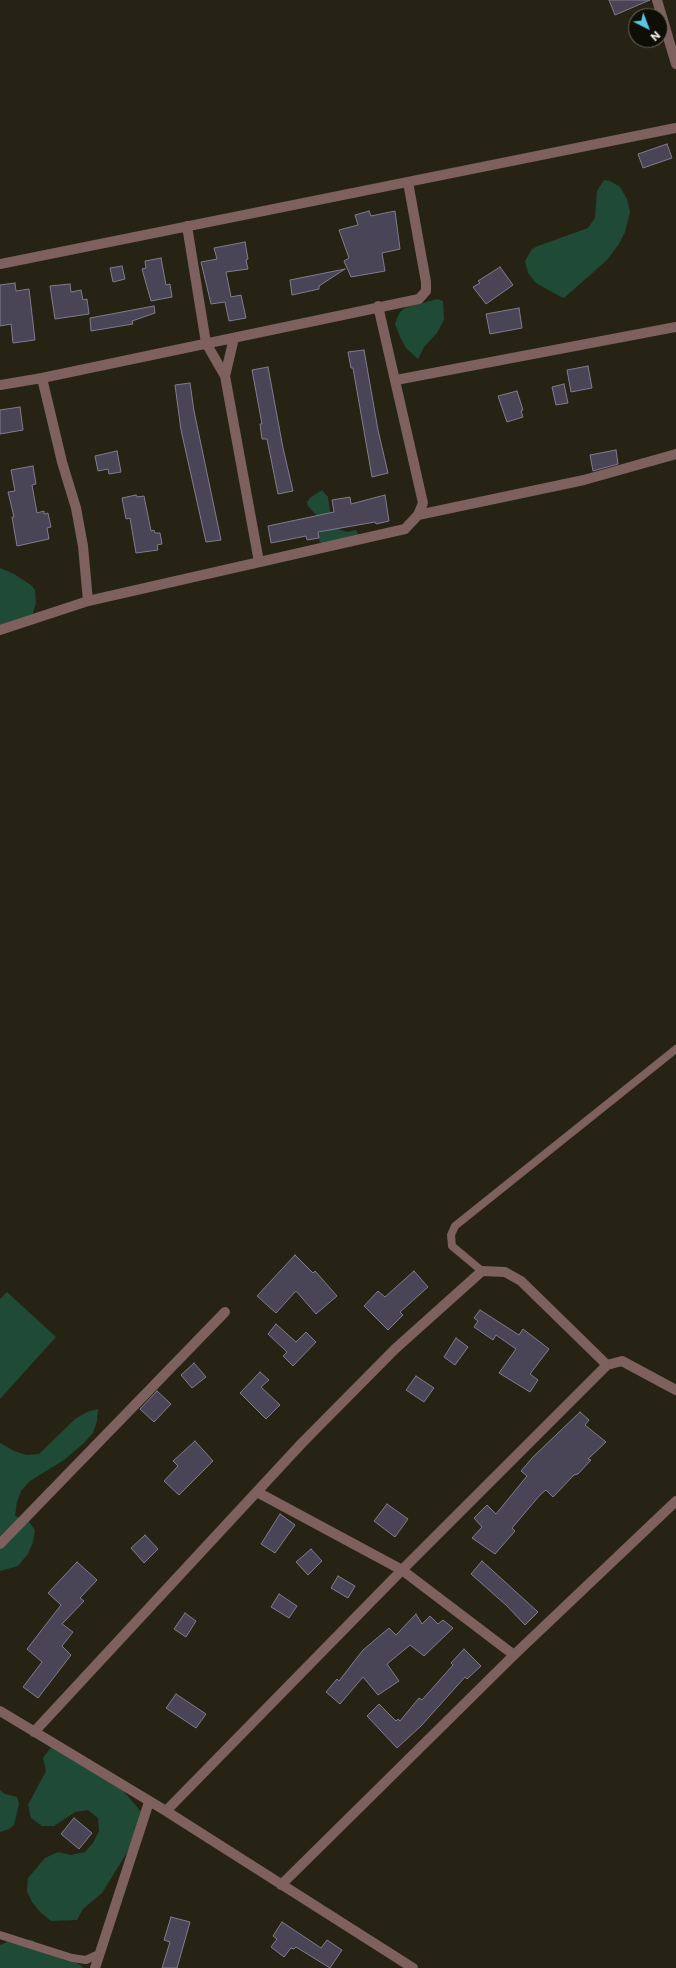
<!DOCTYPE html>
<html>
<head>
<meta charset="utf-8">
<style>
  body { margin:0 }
  #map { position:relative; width:676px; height:1968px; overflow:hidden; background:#272314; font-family:Commissioner,sans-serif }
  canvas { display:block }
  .north { position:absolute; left:628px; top:8px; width:40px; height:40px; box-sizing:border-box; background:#0e0d06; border:1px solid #6b6961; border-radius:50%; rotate:138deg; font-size:11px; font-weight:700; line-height:16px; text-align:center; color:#f7f4ea }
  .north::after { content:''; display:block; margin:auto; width:14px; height:18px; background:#59c8e5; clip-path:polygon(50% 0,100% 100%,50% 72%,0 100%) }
</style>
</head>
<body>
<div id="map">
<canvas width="676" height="1968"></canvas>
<div class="north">N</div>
</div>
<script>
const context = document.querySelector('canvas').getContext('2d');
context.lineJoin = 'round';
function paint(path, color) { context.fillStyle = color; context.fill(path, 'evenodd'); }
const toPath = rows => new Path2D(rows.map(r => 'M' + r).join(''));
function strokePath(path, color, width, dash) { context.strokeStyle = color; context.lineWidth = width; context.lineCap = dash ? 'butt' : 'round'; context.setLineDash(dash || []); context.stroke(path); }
paint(toPath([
  [604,180,610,181,620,187,627,199,630,212,625,232,619,244,607,260,564,298,561,297,536,283,528,273,525,261,532,249,538,246,588,228,595,218,597,191],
  [437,299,443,301,444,320,437,333,424,347,418,359,406,348,400,337,395,324,397,318,400,312,405,308],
  [322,490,328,497,330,511,338,529,347,532,356,530,359,536,323,544,320,542,318,537,320,531,318,517,308,506,307,502,311,497],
  [0,568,14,574,31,585,35,590,36,603,32,617,0,628],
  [7,1292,56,1337,0,1399,0,1299],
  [98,1409,97,1421,93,1433,84,1443,64,1460,30,1481,21,1491,17,1502,15,1516,27,1519,35,1530,33,1542,28,1554,18,1566,0,1571,0,1443,14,1451,26,1455,39,1454,75,1419,87,1412],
  [51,1747,120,1787,143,1814,129,1849,115,1872,102,1893,83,1909,77,1920,51,1921,41,1913,32,1902,27,1891,28,1878,45,1858,58,1852,71,1855,85,1852,93,1843,99,1831,98,1818,88,1810,75,1812,54,1826,42,1826,31,1818,28,1805,46,1771,43,1758],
  [0,1790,5,1794,17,1797,19,1804,14,1825,9,1829,0,1832],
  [32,1940,64,1960,77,1963,84,1968,0,1968,0,1945,7,1942]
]), '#1f4a36');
const building = toPath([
  [609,0,650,0,615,15,609,0],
  [667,144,672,158,643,168,638,154,667,144],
  [369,211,371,216,395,211,400,249,382,253,385,271,351,277,344,261,349,258,339,230,358,225,355,215,369,211],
  [245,242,248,259,246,260,248,269,226,272,231,297,241,295,246,318,229,321,225,302,211,304,201,262,217,259,214,248,245,242],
  [161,258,166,285,170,284,172,297,151,301,142,269,146,268,145,261,161,258],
  [122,266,125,279,113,282,110,268,122,266],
  [500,267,513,285,486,304,473,287,480,283,478,281,500,267],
  [345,269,319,286,319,289,292,295,290,280,345,269],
  [15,283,16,291,29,289,35,340,13,343,11,324,0,326,0,285,15,283],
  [70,284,71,292,81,290,83,300,87,299,89,314,55,319,50,286,70,284],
  [154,306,155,313,132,321,133,324,91,331,90,318,154,306],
  [519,308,522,328,490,334,486,314,519,308],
  [364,350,378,430,388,473,372,477,353,368,351,368,348,352,364,350],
  [588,366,592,388,571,392,567,370,588,366],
  [268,367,283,448,293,491,278,494,267,439,262,439,260,424,262,424,252,370,268,367],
  [190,383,194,411,221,540,206,542,181,430,175,385,190,383],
  [564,384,568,403,556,405,552,387,564,384],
  [517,391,523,410,521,411,523,417,507,422,498,396,517,391],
  [20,407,23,430,0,434,0,410,20,407],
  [616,450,618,464,593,471,590,455,616,450],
  [117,451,121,472,109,474,108,469,98,471,95,456,117,451],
  [33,466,36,484,32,485,37,513,44,511,44,514,48,513,51,527,47,528,49,539,17,546,12,517,14,517,8,492,15,491,11,470,33,466],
  [136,495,137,497,144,496,151,531,154,530,155,533,160,533,162,544,157,545,158,550,136,553,130,518,126,519,122,498,136,495],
  [385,495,389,521,376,524,375,522,318,532,319,538,307,540,306,536,271,543,268,526,334,512,332,500,350,497,351,504,385,495],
  [295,1255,313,1273,315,1271,337,1296,316,1314,296,1291,276,1313,257,1296,295,1255],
  [414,1271,428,1287,400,1312,403,1315,388,1330,364,1306,378,1291,385,1297,414,1271],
  [480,1310,519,1335,523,1329,549,1349,530,1374,538,1380,530,1392,499,1373,516,1349,496,1335,493,1340,474,1327,478,1321,474,1318,480,1310],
  [276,1324,296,1342,306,1332,316,1342,293,1366,283,1356,287,1352,268,1334,276,1324],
  [456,1338,468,1347,455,1365,444,1357,456,1338],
  [194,1363,206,1377,192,1388,181,1375,194,1363],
  [260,1372,269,1380,261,1387,280,1405,266,1419,240,1393,260,1372],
  [416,1376,434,1388,424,1402,406,1390,416,1376],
  [157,1391,171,1404,154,1422,140,1409,157,1391],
  [580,1412,589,1420,585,1425,606,1442,588,1459,591,1460,578,1474,574,1475,553,1497,546,1490,540,1495,512,1528,515,1531,495,1554,472,1538,482,1527,474,1518,487,1505,496,1514,527,1476,521,1471,533,1457,580,1412],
  [195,1441,213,1461,179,1495,164,1481,178,1466,173,1461,195,1441],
  [387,1504,408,1519,395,1537,374,1521,387,1504],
  [280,1514,295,1525,275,1553,261,1544,280,1514],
  [145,1535,158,1549,144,1563,131,1548,145,1535],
  [311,1549,322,1561,308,1575,296,1562,311,1549],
  [482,1561,538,1612,525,1625,507,1606,471,1574,482,1561],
  [77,1562,97,1580,80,1598,84,1601,62,1624,73,1632,62,1646,71,1655,38,1698,23,1687,42,1662,27,1649,61,1605,48,1593,77,1562],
  [338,1576,355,1586,348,1598,331,1588,338,1576],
  [279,1594,297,1606,289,1618,271,1607,279,1594],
  [185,1613,196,1621,186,1637,174,1629,185,1613],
  [416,1614,422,1624,430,1616,438,1624,443,1620,453,1628,424,1656,410,1645,387,1664,399,1681,378,1695,363,1677,340,1704,326,1692,337,1679,339,1681,363,1650,389,1628,396,1635,416,1614],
  [464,1649,481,1666,467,1679,465,1677,421,1726,397,1748,367,1716,379,1704,396,1721,398,1719,400,1721,419,1698,422,1700,453,1665,451,1663,464,1649],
  [176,1694,206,1714,196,1728,166,1708,176,1694],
  [74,1818,92,1833,79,1849,61,1834,74,1818],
  [171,1917,190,1922,177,1968,162,1968,170,1942,164,1940,171,1917],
  [282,1922,321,1948,327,1940,342,1950,330,1968,296,1947,294,1949,291,1948,284,1957,271,1947,277,1939,273,1936,282,1922]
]);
paint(building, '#4a4556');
strokePath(building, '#817b8d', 1);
strokePath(toPath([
  [482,1271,452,1246,451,1235,455,1226,676,1049],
  [0,1935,72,1958,86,1960,99,1954]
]), '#7e605f', 8);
strokePath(toPath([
  [187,226,206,343,225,376,259,562],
  [0,264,676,128],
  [225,376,234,338],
  [42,378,62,462,76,508,83,546,88,601],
  [396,380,676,327],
  [0,385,42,378,419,299,426,291,426,282,408,182],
  [418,515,584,480,676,454],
  [0,630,88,601,405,529,418,515,423,503,378,306],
  [257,1492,402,1570,514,1655],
  [0,1544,225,1312],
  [0,1711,166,1811,413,1968],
  [34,1732,302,1443,395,1349,482,1271,505,1272,521,1281,607,1365],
  [166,1811,402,1570,607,1365,622,1361,676,1390],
  [281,1885,514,1655,676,1501],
  [95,1968,149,1802]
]), '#7e605f', 10);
strokePath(toPath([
  [657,0,676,64]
]), '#7e605f', 10);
</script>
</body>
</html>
